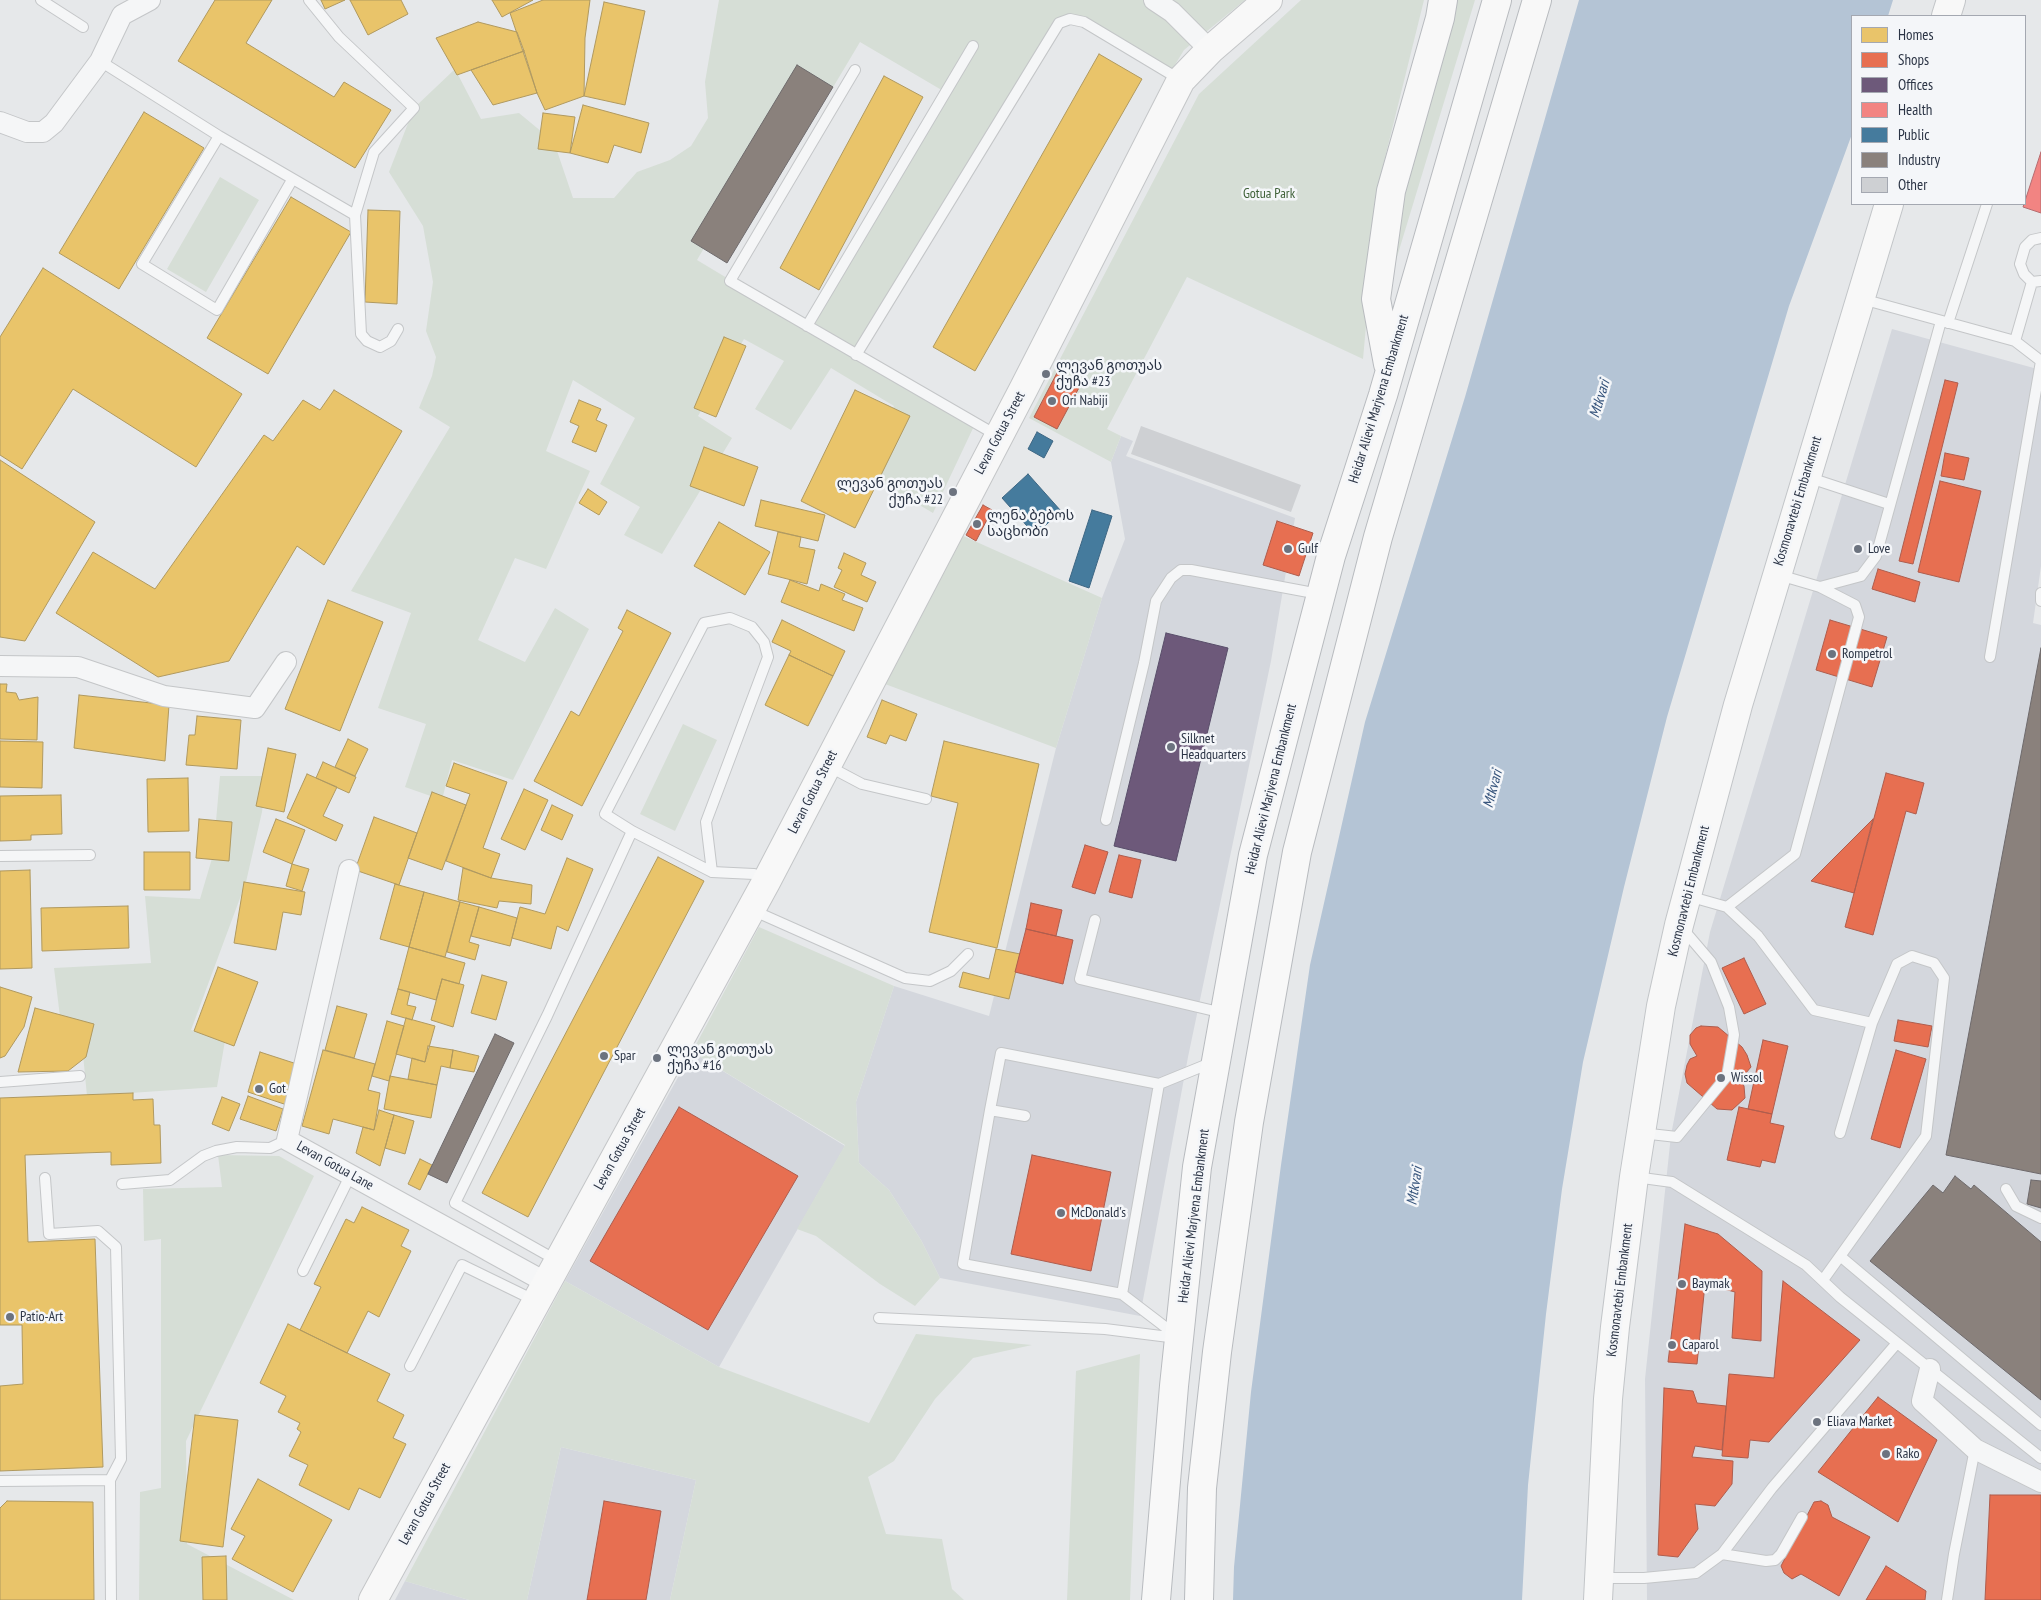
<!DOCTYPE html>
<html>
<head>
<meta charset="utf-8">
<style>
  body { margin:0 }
  #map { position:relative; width:2041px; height:1600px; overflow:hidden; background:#e6e8ea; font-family:"PT Sans Narrow",sans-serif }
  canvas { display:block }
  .legend { position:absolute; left:1851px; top:15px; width:175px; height:190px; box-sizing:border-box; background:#f4f6f9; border:1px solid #a4a8b1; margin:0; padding:6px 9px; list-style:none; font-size:15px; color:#2b3445 }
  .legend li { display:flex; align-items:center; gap:10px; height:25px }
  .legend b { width:25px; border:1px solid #a4a8b1 }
</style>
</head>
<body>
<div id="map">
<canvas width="2041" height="1600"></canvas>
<ul class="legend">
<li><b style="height:14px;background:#e9c46a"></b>Homes</li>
<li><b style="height:14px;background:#e76f51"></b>Shops</li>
<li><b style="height:14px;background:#6d597a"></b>Offices</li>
<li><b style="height:14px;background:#f28482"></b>Health</li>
<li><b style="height:14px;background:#457b9d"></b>Public</li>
<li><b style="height:14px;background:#8a817c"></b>Industry</li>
<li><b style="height:14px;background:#ced0d3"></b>Other</li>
</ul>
</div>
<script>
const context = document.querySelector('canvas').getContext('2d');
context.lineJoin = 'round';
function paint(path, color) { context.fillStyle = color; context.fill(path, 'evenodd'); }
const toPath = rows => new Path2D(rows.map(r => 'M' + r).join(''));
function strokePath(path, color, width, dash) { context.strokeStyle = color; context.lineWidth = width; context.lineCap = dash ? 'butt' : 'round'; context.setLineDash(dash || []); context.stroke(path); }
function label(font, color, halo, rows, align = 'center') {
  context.font = font + ' "PT Sans Narrow","Noto Sans Georgian",sans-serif'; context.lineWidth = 5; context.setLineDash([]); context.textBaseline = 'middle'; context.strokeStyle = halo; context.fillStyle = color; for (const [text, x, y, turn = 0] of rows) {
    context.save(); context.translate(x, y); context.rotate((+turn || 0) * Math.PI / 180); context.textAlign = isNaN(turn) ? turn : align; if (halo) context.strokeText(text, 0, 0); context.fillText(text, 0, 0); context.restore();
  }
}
paint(toPath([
  [1892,329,2041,370,2041,566,2033,623,2041,625,2041,1600,1647,1600,1645,1379,1671,1135,1710,932],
  [1121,436,1133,441,1126,456,1295,518,1271,661,1188,1057,1140,1316,940,1278,921,1240,889,1190,859,1163,856,1102,894,986,989,1016,1056,748,1102,598,1125,539,1111,462],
  [692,1052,845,1146,719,1367,565,1281],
  [561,1447,696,1480,670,1600,527,1600],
  [405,1581,469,1600,395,1600]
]), '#d4d7dd');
paint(toPath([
  [719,0,1245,0,1184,50,1170,73,1084,22,1059,23,856,355,975,424,933,513,860,470,894,406,831,368,791,430,755,409,784,361,744,339,698,416,732,438,662,554,624,535,640,507,600,484,635,418,573,380,546,451,590,471,546,569,515,558,478,640,525,662,555,608,589,629,513,780,452,760,442,800,405,787,426,724,378,708,411,613,351,591,450,427,419,408,432,376,436,357,426,331,433,282,423,226,389,172,414,108,455,69,481,119,519,113,554,142,573,198,614,198,637,172,670,160,691,146,708,118,705,82],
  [860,42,945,92,807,326,697,260,806,74,832,89],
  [1301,0,1424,0,1379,182,1363,359,1187,277,1107,429,1121,436,1111,462,1029,418,1199,94],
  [1458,0,1475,0,1390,280,1404,182],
  [220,177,259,200,206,292,167,269],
  [961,535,1102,598,1056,748,885,684],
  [683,724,717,740,675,831,640,814],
  [220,776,266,776,262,812,246,882,191,1030,225,1041,217,1087,87,1096,81,1034,62,1033,54,968,151,963,145,896,200,899,213,855],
  [759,927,894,986,856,1102,859,1163,889,1190,921,1240,940,1278,915,1306,880,1284,816,1236,797,1229,845,1145,692,1052],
  [218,1155,279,1156,314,1176,186,1441,187,1544,294,1600,139,1600,140,1492,161,1488,161,1239,144,1241,143,1189,222,1187],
  [565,1281,719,1367,869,1423,916,1334,1032,1345,973,1358,935,1399,894,1461,868,1477,886,1534,942,1539,952,1589,964,1600,670,1600,696,1480,561,1447,527,1600,469,1600,405,1581],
  [1140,1354,1130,1600,1067,1600,1076,1371]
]), '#d6ded6');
paint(toPath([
  [1579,0,1893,0,1888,16,1852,16,1852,134,1789,306,1667,717,1624,887,1583,1062,1562,1189,1546,1314,1528,1485,1522,1600,1233,1600,1234,1567,1251,1392,1281,1165,1310,965,1365,722,1465,397]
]), '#b4c4d5');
const homes = toPath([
  [215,0,272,0,246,43,334,97,344,82,391,110,355,168,178,61,215,0],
  [321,0,345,0,325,9,321,0],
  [350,0,401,0,408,14,368,35,350,0],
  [492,0,533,0,502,17,492,0],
  [543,0,590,0,585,38,584,96,545,110,537,93,510,13,543,0],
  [604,2,645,11,625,105,584,96,604,2],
  [478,22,517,32,524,51,457,75,436,38,478,22],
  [524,51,537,93,493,105,471,70,524,51],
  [1099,54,1142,79,975,371,933,347,1099,54],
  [884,76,923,97,819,290,780,268,884,76],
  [583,105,649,123,641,153,614,145,608,163,570,153,583,105],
  [144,112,204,148,119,289,59,253,144,112],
  [543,113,575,117,570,153,538,149,543,113],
  [291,197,351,232,268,374,207,338,291,197],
  [368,210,400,211,397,304,365,302,368,210],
  [43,268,242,394,196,467,73,389,22,469,0,455,0,337,43,268],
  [724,337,746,346,716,417,694,408,724,337],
  [334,390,402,431,324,565,297,546,229,661,158,677,56,613,93,552,155,589,264,435,273,441,303,400,320,410,334,390],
  [855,390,910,416,855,528,801,501,855,390],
  [579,400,601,409,596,420,607,425,596,452,572,442,579,426,570,422,579,400],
  [704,447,758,467,744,506,690,486,704,447],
  [0,460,95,522,25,641,0,637,0,460],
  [588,489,607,502,599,515,579,503,588,489],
  [761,500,825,515,818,541,755,526,761,500],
  [719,522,770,552,745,595,694,566,719,522],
  [778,532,801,537,799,547,815,550,807,584,768,574,778,532],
  [844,553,866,563,861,575,876,582,867,602,834,587,842,570,838,568,844,553],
  [790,580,819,591,821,584,845,594,842,600,863,608,854,631,781,602,790,580],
  [328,600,383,622,340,731,285,709,328,600],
  [627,610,671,633,582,806,534,781,571,711,579,716,623,631,618,628,627,610],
  [782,620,845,651,833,676,789,655,791,651,772,642,782,620],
  [789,655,833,676,808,726,765,705,789,655],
  [0,684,7,684,6,692,16,693,19,700,38,697,37,740,0,739,0,684],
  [79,695,169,705,165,761,74,748,79,695],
  [882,700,917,714,906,741,890,735,886,744,867,737,882,700],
  [197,716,241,720,237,769,186,765,189,735,195,735,197,716],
  [348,739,368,749,355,776,335,767,348,739],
  [0,741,43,742,42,788,0,787,0,741],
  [944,741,1039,764,997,948,929,932,958,803,931,796,944,741],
  [268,748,296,754,284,812,256,806,268,748],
  [323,762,356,777,349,793,316,778,323,762],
  [454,763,507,782,483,848,500,854,491,878,446,861,470,794,446,786,454,763],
  [307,774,337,787,323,816,343,825,336,841,287,818,307,774],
  [188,778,189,831,148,832,147,779,188,778],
  [524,789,548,800,525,850,501,839,524,789],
  [432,792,466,805,442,870,408,858,432,792],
  [61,795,62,834,31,835,31,840,0,841,0,796,61,795],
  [552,805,573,815,562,840,541,830,552,805],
  [374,817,417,833,399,885,355,870,374,817],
  [199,819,232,822,229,861,196,858,199,819],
  [276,819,305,830,292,864,263,852,276,819],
  [144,852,190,852,190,890,144,890,144,852],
  [658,857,704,881,528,1217,482,1193,658,857],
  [567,858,593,869,568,931,557,926,551,949,512,938,520,907,545,914,567,858],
  [292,864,309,869,302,891,286,886,292,864],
  [463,868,491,878,532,885,531,904,499,901,497,908,458,900,463,868],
  [30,870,32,968,0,969,0,871,30,870],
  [244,882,305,892,301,915,283,912,276,950,234,943,244,882],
  [395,884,424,892,409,947,380,939,395,884],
  [424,892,460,902,445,957,409,947,424,892],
  [460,902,479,907,469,942,479,945,475,960,447,952,460,902],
  [128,906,129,948,42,951,41,908,128,906],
  [479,907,517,918,510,946,471,936,479,907],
  [409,947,465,963,459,984,442,979,436,1000,398,989,409,947],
  [996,949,1020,954,1009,999,959,987,963,972,989,979,996,949],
  [218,967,258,982,234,1046,194,1031,218,967],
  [482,975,507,982,496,1020,471,1013,482,975],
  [442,979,464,985,453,1027,431,1020,442,979],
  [0,987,32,997,24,1027,5,1056,0,1058,0,987],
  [398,989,410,992,407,1005,416,1007,412,1020,391,1014,398,989],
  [337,1006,367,1014,354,1058,325,1050,337,1006],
  [35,1008,94,1024,86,1057,68,1071,18,1072,35,1008],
  [406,1018,435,1026,425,1062,396,1054,406,1018],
  [387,1021,404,1026,389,1081,372,1076,387,1021],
  [428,1046,453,1050,450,1068,441,1066,437,1085,408,1079,412,1058,425,1062,428,1046],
  [323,1050,375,1064,368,1090,380,1093,374,1130,333,1119,329,1134,302,1126,323,1050],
  [453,1050,479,1056,474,1072,450,1068,453,1050],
  [260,1052,300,1065,287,1105,248,1092,260,1052],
  [390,1076,437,1085,431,1118,384,1109,390,1076],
  [133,1093,133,1100,153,1099,154,1125,160,1125,161,1163,111,1165,111,1152,25,1155,28,1242,95,1239,103,1467,0,1471,0,1386,23,1384,22,1325,0,1325,0,1098,133,1093],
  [248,1096,283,1109,276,1131,240,1119,248,1096],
  [222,1097,240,1104,229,1131,212,1124,222,1097],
  [379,1110,394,1115,380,1166,356,1153,363,1127,374,1130,379,1110],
  [394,1115,414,1121,405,1154,385,1148,394,1115],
  [420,1159,432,1165,420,1190,408,1184,420,1159],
  [362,1207,409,1230,401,1246,411,1251,379,1317,368,1311,347,1353,300,1330,321,1287,314,1284,346,1219,354,1223,362,1207],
  [288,1324,390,1374,377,1401,404,1415,393,1438,406,1444,380,1498,359,1488,349,1510,299,1485,308,1465,289,1456,301,1432,297,1429,300,1423,278,1412,286,1396,260,1383,288,1324],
  [195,1415,238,1420,223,1547,180,1541,195,1415],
  [258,1479,332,1520,293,1592,232,1559,245,1536,231,1529,258,1479],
  [7,1501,93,1502,94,1600,0,1600,0,1508,7,1501],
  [226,1556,227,1600,203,1600,202,1557,226,1556]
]);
paint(homes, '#e9c46a');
strokePath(homes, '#b0995f', 1);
const shops = toPath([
  [1058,371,1081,384,1057,429,1034,417,1058,371],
  [1945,380,1958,383,1913,564,1899,561,1945,380],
  [1945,453,1969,458,1964,480,1941,476,1945,453],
  [1940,481,1981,491,1959,582,1918,572,1940,481],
  [983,505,992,510,976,541,966,535,983,505],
  [1277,521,1313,533,1299,576,1263,565,1277,521],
  [1878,569,1920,582,1915,602,1872,589,1878,569],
  [1830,620,1887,637,1872,687,1816,670,1830,620],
  [1886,773,1924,783,1916,814,1906,811,1873,935,1845,927,1886,773],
  [1873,819,1854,893,1811,881,1873,819],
  [1085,845,1108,852,1095,894,1072,887,1085,845],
  [1119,855,1141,860,1132,898,1109,892,1119,855],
  [1031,903,1062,910,1056,936,1026,929,1031,903],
  [1026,929,1073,940,1063,984,1015,972,1026,929],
  [1744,958,1766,1004,1744,1014,1722,968,1744,958],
  [1898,1020,1932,1026,1928,1047,1894,1041,1898,1020],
  [1701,1026,1718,1027,1742,1047,1747,1055,1751,1067,1740,1080,1744,1086,1745,1098,1732,1110,1717,1109,1687,1083,1685,1074,1687,1065,1690,1059,1697,1056,1690,1044,1690,1035,1696,1028,1701,1026],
  [1763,1040,1788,1046,1772,1114,1748,1109,1763,1040],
  [1896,1050,1926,1059,1900,1148,1871,1139,1896,1050],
  [679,1107,798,1176,708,1330,590,1261,679,1107],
  [1739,1107,1772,1114,1770,1123,1784,1126,1775,1163,1762,1160,1760,1167,1727,1160,1739,1107],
  [1032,1155,1111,1172,1091,1271,1011,1254,1032,1155],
  [1685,1224,1718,1234,1762,1271,1761,1341,1732,1338,1735,1292,1705,1284,1697,1364,1668,1362,1685,1224],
  [1783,1281,1860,1340,1769,1442,1750,1440,1748,1458,1722,1456,1729,1374,1774,1378,1783,1281],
  [1664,1388,1693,1391,1697,1403,1726,1406,1722,1450,1695,1446,1692,1457,1733,1461,1732,1484,1715,1506,1695,1504,1698,1529,1678,1557,1658,1555,1664,1388],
  [1878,1397,1937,1440,1898,1522,1818,1472,1878,1397],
  [1990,1495,2041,1495,2041,1600,1985,1600,1990,1495],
  [604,1501,661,1511,646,1600,587,1600,604,1501],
  [1821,1501,1828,1505,1832,1517,1870,1537,1839,1596,1801,1574,1792,1579,1784,1573,1781,1566,1814,1502,1821,1501],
  [1886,1566,1926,1591,1925,1600,1866,1600,1886,1566]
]);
paint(shops, '#e76f51');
strokePath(shops, '#af5d4d', 1);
const offices = toPath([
  [1166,633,1228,648,1176,861,1114,846,1166,633]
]);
paint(offices, '#6d597a');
strokePath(offices, '#594e6a', 1);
const health = toPath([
  [2041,152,2041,213,2023,207,2041,152]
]);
paint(health, '#f28482');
strokePath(health, '#b66c70', 1);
const public = toPath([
  [1037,432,1053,441,1044,458,1028,449,1037,432],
  [1028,474,1061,511,1035,535,1002,498,1028,474],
  [1092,510,1112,516,1089,588,1069,581,1092,510]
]);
paint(public, '#457b9d');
strokePath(public, '#3d6683', 1);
const industry = toPath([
  [797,65,833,87,727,263,691,241,797,65],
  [2041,648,2041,1174,1946,1155,2041,648],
  [495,1034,514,1043,447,1183,428,1174,495,1034],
  [1955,1176,1971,1189,1974,1185,2041,1242,2041,1400,1870,1261,1933,1185,1943,1193,1955,1176],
  [2031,1180,2041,1181,2041,1208,2027,1204,2031,1180]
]);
paint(industry, '#8a817c');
strokePath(industry, '#6e6a6c', 1);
paint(toPath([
  [1141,426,1301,485,1291,512,1131,454]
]), '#ced0d3');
const lane = toPath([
  [41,0,83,27],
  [309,0,339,37,414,108,374,152,355,215,361,334,367,341,380,347,391,341,398,329],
  [100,61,219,136,355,215],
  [855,70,730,281,998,436],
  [219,136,142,264,217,310,292,180],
  [2041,238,2032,240,2025,247,2020,264,2024,274,2032,282,2041,281],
  [1862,299,2015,341,2041,361],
  [1948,323,1987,204],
  [807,326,973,46],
  [2015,341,2032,282],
  [856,355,1059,23,1070,19,1084,22,1179,79],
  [1807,477,1889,504],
  [1820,587,1861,576,1876,556,1941,321],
  [2041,593,2041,601],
  [1990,657,2041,361],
  [828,766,862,784,926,799],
  [1106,820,1144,663,1156,601,1171,578,1181,570,1191,570,1319,594],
  [632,831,605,814,704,623,730,618,752,627,764,642,768,657,706,822,712,872],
  [0,856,90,855],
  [1688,896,1727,907,1758,936,1814,1010,1872,1023,1897,964,1912,956,1934,963,1944,978,1926,1136,1823,1280],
  [1727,907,1795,854,1859,617,1855,605,1820,587,1779,575],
  [752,910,905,978,930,981,951,971,968,954],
  [1095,920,1080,979,1223,1013],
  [0,1082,80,1076],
  [990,1110,1025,1116],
  [1641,1133,1677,1137,1727,1076,1734,1035,1729,1007,1711,962,1682,928],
  [1840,1133,1872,1023],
  [1635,1177,1672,1182,1806,1265,1840,1297,2041,1458],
  [122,1184,170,1180,203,1156,216,1151,237,1147,270,1148,287,1140],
  [2006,1189,2016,1206,2041,1218],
  [549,1256,455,1203,547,1016,632,831,712,872,754,874,766,882],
  [1840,1256,2041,1425],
  [303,1271,351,1174],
  [1122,1294,963,1264,990,1110,1001,1053,1159,1084],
  [879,1318,1105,1329,1177,1338],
  [1177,1336,1122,1294,1159,1084,1213,1062],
  [410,1366,462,1265,536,1301],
  [110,1480,111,1600],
  [0,1481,110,1480,121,1459,116,1247,98,1231,49,1234,45,1178],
  [1722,1554,1766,1561,1775,1560,1781,1554,1802,1517],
  [1599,1578,1644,1578,1696,1573,1722,1554,1772,1488,1897,1343],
  [1947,1600,1954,1554,1975,1449]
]);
const street = toPath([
  [1154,0,1172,12,1210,50],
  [0,122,27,132,43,132,54,123,100,61,122,15,150,0],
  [0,666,78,667,164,696,255,708,286,662],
  [349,870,287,1140,547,1283],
  [1930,1369,1922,1401,1975,1449,2041,1482]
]);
const secondary = toPath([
  [373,1600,766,882,1024,388,1181,80,1210,50,1268,0]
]);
const primary = toPath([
  [1946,16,1951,0],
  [1598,1600,1608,1399,1615,1327,1634,1177,1661,1006,1679,925,1738,705,1889,204]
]);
const highway = toPath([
  [1388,364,1376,299,1391,191,1440,18,1443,0],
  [1156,1600,1174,1386,1197,1167,1253,855,1331,556,1383,395,1497,0],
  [1199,1600,1202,1488,1217,1352,1249,1122,1297,852,1378,537,1537,0]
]);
strokePath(lane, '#c4c6c8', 12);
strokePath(street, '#c4c6c8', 22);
strokePath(secondary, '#c4c6c8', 30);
strokePath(primary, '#c2c5c8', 30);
strokePath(highway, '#b8bbbf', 30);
strokePath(lane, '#f5f6f7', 10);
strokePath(street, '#f5f6f7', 20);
strokePath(secondary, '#f8f8f8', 28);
strokePath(primary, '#f8f8f8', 28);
strokePath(highway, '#f8f8f8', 28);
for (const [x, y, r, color] of [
  [1046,374,5,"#6c737f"],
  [1052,401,5,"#6c737f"],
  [953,492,5,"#6c737f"],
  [977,524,5,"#6c737f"],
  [1288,549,5,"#6c737f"],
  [1858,549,5,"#6c737f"],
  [1832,654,5,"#6c737f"],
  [1171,747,5,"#6c737f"],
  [604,1056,5,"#6c737f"],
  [657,1058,5,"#6c737f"],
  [1721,1078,5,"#6c737f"],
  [259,1089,5,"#6c737f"],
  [1061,1213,5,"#6c737f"],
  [1682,1284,5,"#6c737f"],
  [10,1317,5,"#6c737f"],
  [1672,1345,5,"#6c737f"],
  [1817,1422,5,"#6c737f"],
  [1886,1454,5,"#6c737f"]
]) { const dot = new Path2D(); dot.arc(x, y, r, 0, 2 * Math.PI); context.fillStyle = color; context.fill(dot); strokePath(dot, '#f4f6f9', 2); }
label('14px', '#3f6138', '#f4f6f9', [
  ["Gotua Park",1269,194]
]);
label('14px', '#2b3445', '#f4f6f9', [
  ["ლევან გოთუას",1056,366],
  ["ქუჩა #23",1056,382],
  ["Ori Nabiji",1062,401],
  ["ლევან გოთუას",943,484,"right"],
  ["ქუჩა #22",943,500,"right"],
  ["ლენა ბებოს",987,516],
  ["საცხობი",987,532],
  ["Gulf",1298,549],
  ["Love",1868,549],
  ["Rompetrol",1842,654],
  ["Silknet",1181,739],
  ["Headquarters",1181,755],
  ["ლევან გოთუას",667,1050],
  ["ქუჩა #16",667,1066],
  ["Spar",614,1056],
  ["Wissol",1731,1078],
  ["Got",269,1089],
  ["McDonald's",1071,1213],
  ["Baymak",1692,1284],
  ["Patio-Art",20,1317],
  ["Caparol",1682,1345],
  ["Eliava Market",1827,1422],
  ["Rako",1896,1454]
], 'left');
label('14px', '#2b3445', '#f4f6f9', [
  ["Heidar Alievi Marjvena Embankment",1379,399,-73],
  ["Levan Gotua Street",1000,433,-62],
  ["Kosmonavtebi Embankment",1798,501,-73],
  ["Heidar Alievi Marjvena Embankment",1271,789,-76],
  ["Levan Gotua Street",813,792,-63],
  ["Kosmonavtebi Embankment",1689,891,-76],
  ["Levan Gotua Street",620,1149,-61],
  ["Levan Gotua Lane",335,1166,29],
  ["Heidar Alievi Marjvena Embankment",1194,1216,-83],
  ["Kosmonavtebi Embankment",1620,1290,-83],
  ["Levan Gotua Street",425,1504,-61]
]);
label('italic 15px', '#34527a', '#f4f6f9', [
  ["Mtkvari",1600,399,-73],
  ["Mtkvari",1493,789,-75],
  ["Mtkvari",1415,1186,-81]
]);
</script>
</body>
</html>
